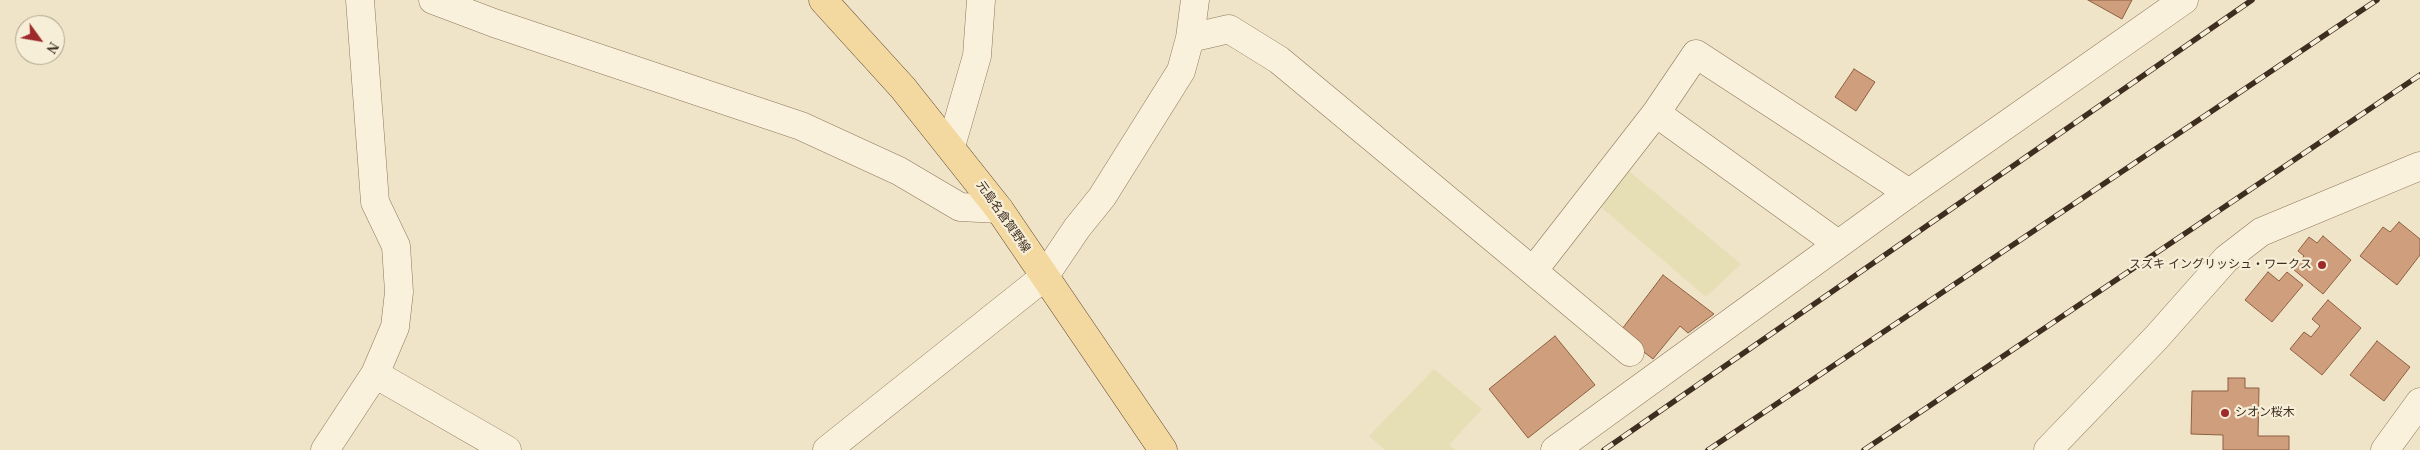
<!DOCTYPE html>
<html>
<head>
<meta charset="utf-8">
<style>
  body { margin:0 }
  #map { position:relative; width:2420px; height:450px; overflow:hidden; background:#f0e4c8; font-family:"Times New Roman",serif }
  canvas { display:block }
  .north { position:absolute; left:15px; top:15px; width:50px; height:50px; box-sizing:border-box; background:#f7eed8; border:1px solid #ada18e; border-radius:50%; rotate:122deg; font-size:14px; font-weight:700; line-height:20px; text-align:center; color:#3d2e20 }
  .north::after { content:''; display:block; margin:auto; width:18px; height:22px; background:#9e2a2b; clip-path:polygon(50% 0,100% 100%,50% 72%,0 100%) }
</style>
</head>
<body>
<div id="map">
<canvas width="2420" height="450"></canvas>
<div class="north">N</div>
</div>
<script>
const context = document.querySelector('canvas').getContext('2d');
context.lineJoin = 'round';
function paint(path, color) { context.fillStyle = color; context.fill(path, 'evenodd'); }
const toPath = rows => new Path2D(rows.map(r => 'M' + r).join(''));
function strokePath(path, color, width, dash) { context.strokeStyle = color; context.lineWidth = width; context.lineCap = dash ? 'butt' : 'round'; context.setLineDash(dash || []); context.stroke(path); }
function label(font, color, halo, rows, align = 'center') {
  context.font = font + ' "Times New Roman","Noto Sans JP",serif'; context.lineWidth = 4.5; context.setLineDash([]); context.textBaseline = 'middle'; context.strokeStyle = halo; context.fillStyle = color; for (const [text, x, y, turn = 0] of rows) {
    context.save(); context.translate(x, y); context.rotate((+turn || 0) * Math.PI / 180); context.textAlign = isNaN(turn) ? turn : align; if (halo) context.strokeText(text, 0, 0); context.fillText(text, 0, 0); context.restore();
  }
}
paint(toPath([
  [1624,167,1741,264,1706,297,1595,202],
  [1434,369,1482,409,1449,445,1455,450,1385,450,1369,436]
]), '#e6deb5');
const building = toPath([
  [2088,0,2132,0,2122,19,2088,0],
  [1854,69,1875,82,1856,111,1835,97,1854,69],
  [2399,222,2420,239,2420,255,2397,285,2360,256,2383,227,2390,232,2399,222],
  [2323,236,2351,260,2323,294,2293,269,2304,256,2298,251,2309,237,2317,243,2323,236],
  [2268,272,2279,281,2287,272,2303,285,2272,322,2245,300,2268,272],
  [1663,275,1714,314,1688,333,1680,326,1653,359,1619,333,1663,275],
  [2328,300,2361,328,2322,375,2290,349,2304,332,2311,337,2320,326,2312,319,2328,300],
  [1555,336,1595,385,1528,438,1489,389,1555,336],
  [2377,341,2410,367,2384,401,2350,375,2377,341],
  [2228,378,2245,378,2245,388,2259,388,2258,436,2289,436,2289,450,2223,450,2223,435,2191,434,2192,391,2228,391,2228,378]
]);
paint(building, '#cf9f7d');
strokePath(building, '#8d5f41', 1);
const minor = toPath([
  [360,0,375,202,396,246,399,292,395,327,375,374],
  [433,0,494,23,801,126,899,171,960,207,999,209],
  [1190,38,1229,29,1279,60,1533,271,1656,113,1696,54,1909,193],
  [1656,113,1838,244],
  [951,146,977,56,981,0],
  [1533,271,1630,352],
  [325,450,375,374,507,450],
  [827,450,1044,277,1077,228,1102,197,1181,71,1190,38,1195,0],
  [1555,450,1909,193,2184,0],
  [2048,450,2156,338,2226,259,2261,232,2420,166],
  [2385,450,2420,402]
]);
const major = toPath([
  [823,0,903,88,999,209,1163,450]
]);
strokePath(minor, '#8d765c', 29);
strokePath(major, '#5b4430', 29);
strokePath(minor, '#faf1dc', 28);
strokePath(major, '#f3d9a0', 28);
const rail = toPath([
  [1604,450,2252,0],
  [1708,450,2377,0],
  [1864,450,2420,75]
]);
strokePath(rail, '#3d2e20', 5.5);
strokePath(rail, '#f7eed8', 4, [11]);
for (const [x, y, r, color] of [
  [2322,265,5,"#9e2a2b"],
  [2225,413,5,"#9e2a2b"]
]) { const dot = new Path2D(); dot.arc(x, y, r, 0, 2 * Math.PI); context.fillStyle = color; context.fill(dot); strokePath(dot, '#f7eed8', 2); }
label('12px', '#3d2e20', '#f7eed8', [
  ["元島名倉賀野線",1003,217,55]
]);
label('12px', '#3d2e20', '#f7eed8', [
  ["スズキ イングリッシュ・ワークス",2312,265],
  ["シオン桜木",2235,413,"left"]
], 'right');
</script>
</body>
</html>
